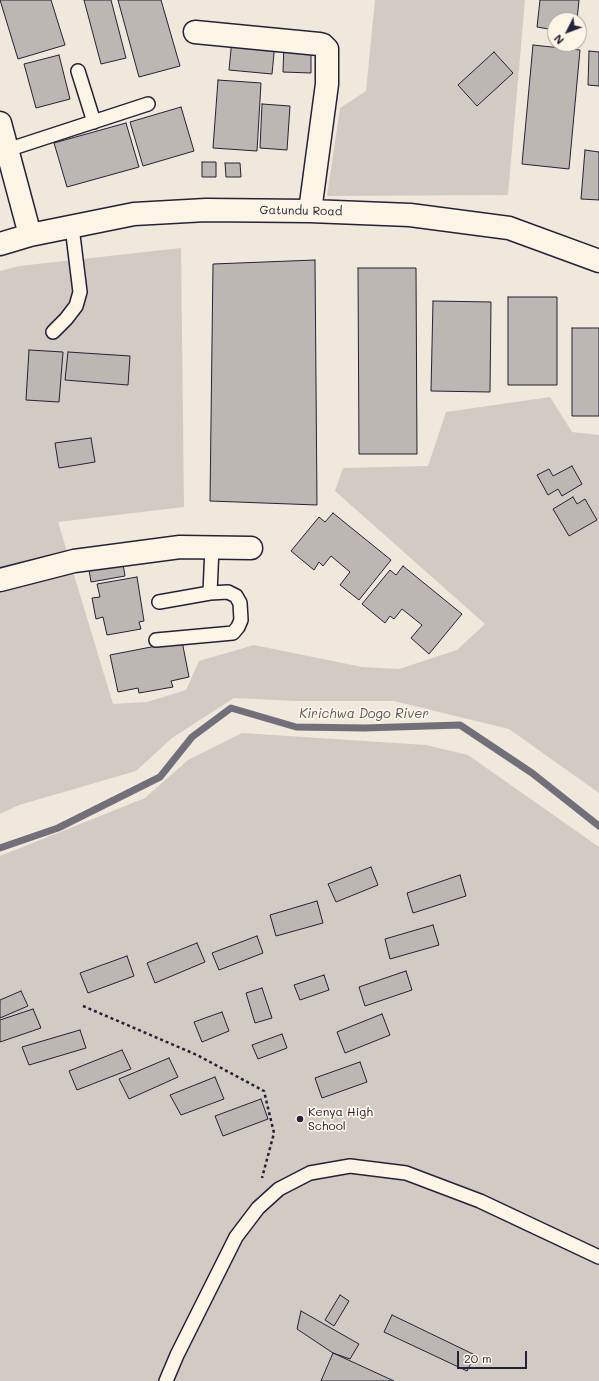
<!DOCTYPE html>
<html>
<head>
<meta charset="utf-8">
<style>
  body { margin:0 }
  #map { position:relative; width:599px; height:1381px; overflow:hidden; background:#efe8db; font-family:Mali,sans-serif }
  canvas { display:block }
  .north { position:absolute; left:547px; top:12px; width:40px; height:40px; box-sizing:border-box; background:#fcf5e5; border:1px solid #a5a1a1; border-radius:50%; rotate:228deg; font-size:11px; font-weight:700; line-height:16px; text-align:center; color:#22223b }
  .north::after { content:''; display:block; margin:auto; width:14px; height:18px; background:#22223b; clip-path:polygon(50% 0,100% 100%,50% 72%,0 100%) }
  .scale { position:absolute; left:457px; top:1351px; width:70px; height:18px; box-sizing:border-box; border:2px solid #22223b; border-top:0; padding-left:5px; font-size:12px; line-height:14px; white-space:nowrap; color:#22223b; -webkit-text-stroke:3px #fcf5e5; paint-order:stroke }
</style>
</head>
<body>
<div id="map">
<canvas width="599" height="1381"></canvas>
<div class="north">N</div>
<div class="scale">20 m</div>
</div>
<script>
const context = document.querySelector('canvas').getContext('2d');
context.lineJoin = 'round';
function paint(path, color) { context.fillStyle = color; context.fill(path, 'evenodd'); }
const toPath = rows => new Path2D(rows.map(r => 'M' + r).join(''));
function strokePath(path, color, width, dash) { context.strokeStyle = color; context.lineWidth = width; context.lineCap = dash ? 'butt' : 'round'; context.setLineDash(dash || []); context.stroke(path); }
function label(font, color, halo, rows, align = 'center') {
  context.font = font + ' Mali,sans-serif'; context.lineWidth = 3.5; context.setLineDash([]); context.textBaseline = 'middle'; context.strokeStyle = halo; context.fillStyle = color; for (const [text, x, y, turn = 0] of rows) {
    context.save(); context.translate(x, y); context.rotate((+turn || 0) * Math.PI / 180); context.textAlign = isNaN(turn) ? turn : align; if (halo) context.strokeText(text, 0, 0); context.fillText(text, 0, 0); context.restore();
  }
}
paint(toPath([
  [375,0,525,0,508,195,327,196,340,108,366,91],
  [181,248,184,507,58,522,113,704,147,702,186,690,199,661,254,645,362,667,399,669,457,650,485,624,335,491,343,468,428,466,446,412,550,397,572,432,599,435,599,793,509,729,394,701,295,701,234,698,172,738,136,771,19,805,0,814,0,271,19,266],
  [242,733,426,745,468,755,599,847,599,1381,0,1381,0,856,145,798,188,760]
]), '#d1cbc3');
strokePath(toPath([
  [0,848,58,828,160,777,192,737,231,708,296,727,364,728,460,725,532,773,599,826]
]), '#716f79', 7);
const building = toPath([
  [0,0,51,0,65,45,18,59,0,0],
  [84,0,111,0,126,58,101,64,84,0],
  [118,0,161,0,180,66,139,77,118,0],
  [540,0,579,0,577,20,555,20,555,30,537,27,540,0],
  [232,39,275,43,272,74,229,70,232,39],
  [284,44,311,45,311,73,283,72,284,44],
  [533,45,580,50,569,169,522,164,533,45],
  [589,51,599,52,599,86,588,85,589,51],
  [494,52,513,73,477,106,458,85,494,52],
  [59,55,70,99,36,108,24,64,59,55],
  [218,80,261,83,257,151,213,148,218,80],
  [262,104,290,106,287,150,260,148,262,104],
  [181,107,194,151,143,166,130,122,181,107],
  [126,123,139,167,67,187,54,143,126,123],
  [585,150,599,152,599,200,581,199,585,150],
  [202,162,216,162,216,177,202,177,202,162],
  [225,163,240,163,241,177,226,177,225,163],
  [315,260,317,505,210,501,213,264,315,260],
  [358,268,416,268,417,454,359,454,358,268],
  [508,297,557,297,557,385,508,385,508,297],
  [433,301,491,302,490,392,431,391,433,301],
  [572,328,599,328,599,416,572,416,572,328],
  [29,350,63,352,59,402,26,400,29,350],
  [68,352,130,356,128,385,65,380,68,352],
  [91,438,95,462,59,468,55,443,91,438],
  [572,466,582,484,562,496,558,489,548,495,537,475,549,469,553,476,572,466],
  [573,497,577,504,585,499,597,520,569,536,553,509,573,497],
  [333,513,391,560,359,600,340,585,350,572,331,556,323,566,319,562,314,570,291,551,319,517,325,522,333,513],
  [123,564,125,576,91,582,89,570,123,564],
  [403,566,462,614,429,654,411,638,422,625,402,609,394,619,390,616,385,623,362,604,390,570,396,575,403,566],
  [137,577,144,621,139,622,141,629,107,635,103,617,96,619,92,598,100,597,97,584,137,577],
  [182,641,189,677,171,681,173,687,139,693,138,688,118,692,110,655,182,641],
  [371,867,378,885,336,902,328,884,371,867],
  [460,875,466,896,413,913,407,893,460,875],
  [317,901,323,923,276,936,270,915,317,901],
  [433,925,439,945,390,959,385,939,433,925],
  [257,936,263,953,219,970,212,953,257,936],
  [197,943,205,962,155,983,147,963,197,943],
  [127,956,134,976,88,993,80,973,127,956],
  [406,971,412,990,365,1006,359,987,406,971],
  [324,975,329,990,300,1000,294,985,324,975],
  [262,988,272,1018,255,1023,246,993,262,988],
  [21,991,28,1006,0,1018,0,1000,21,991],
  [33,1009,41,1028,0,1042,0,1020,33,1009],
  [222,1012,229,1031,202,1042,194,1022,222,1012],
  [382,1014,390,1035,345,1053,337,1032,382,1014],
  [80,1030,86,1048,29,1065,22,1047,80,1030],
  [282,1034,287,1048,258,1059,252,1045,282,1034],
  [122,1050,131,1069,77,1090,69,1071,122,1050],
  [169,1058,178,1077,129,1099,119,1079,169,1058],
  [360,1062,367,1082,322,1098,315,1078,360,1062],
  [215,1077,224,1099,181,1115,170,1095,215,1077],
  [261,1099,268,1119,223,1136,215,1116,261,1099],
  [340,1295,349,1301,334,1326,325,1320,340,1295],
  [301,1311,359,1344,350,1359,333,1353,297,1329,301,1311],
  [392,1315,475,1355,467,1371,384,1332,392,1315],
  [333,1353,394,1381,321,1381,333,1353]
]);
paint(building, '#bcb7b3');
strokePath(building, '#22223b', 1);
const service = toPath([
  [78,71,94,122],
  [7,150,148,104],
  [53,332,66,319,76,306,80,292,72,227],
  [159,602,210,593],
  [156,640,233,633,238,627,241,620,240,603,236,596,228,592,210,593,212,547],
  [166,1381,177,1355,236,1237,258,1208,279,1189,310,1173,350,1166,406,1173,480,1201,599,1257]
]);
const minor = toPath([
  [195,32,319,44,323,45,327,49,327,84,310,211],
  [0,123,30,235],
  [0,244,30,235,134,214,206,210,310,211,410,215,509,228,599,261],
  [0,580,74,561,180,547,251,548]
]);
strokePath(service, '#22223b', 16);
strokePath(minor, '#22223b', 25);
strokePath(toPath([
  [83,1006,197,1055,264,1091,274,1133,262,1178]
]), '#22223b', 2.5, [3, 3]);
strokePath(service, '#fcf5e5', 13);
strokePath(minor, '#fcf5e5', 22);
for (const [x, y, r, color] of [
  [300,1119,4,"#22223b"]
]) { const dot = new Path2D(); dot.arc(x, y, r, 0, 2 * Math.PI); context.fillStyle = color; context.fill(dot); strokePath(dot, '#fcf5e5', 1.5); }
label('12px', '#22223b', '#fcf5e5', [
  ["Gatundu Road",301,211,1]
]);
label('12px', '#22223b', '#fcf5e5', [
  ["Kenya High",308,1112],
  ["School",308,1126]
], 'left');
label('italic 13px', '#575564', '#fcf5e5', [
  ["Kirichwa Dogo River",364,714]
]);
</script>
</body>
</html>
